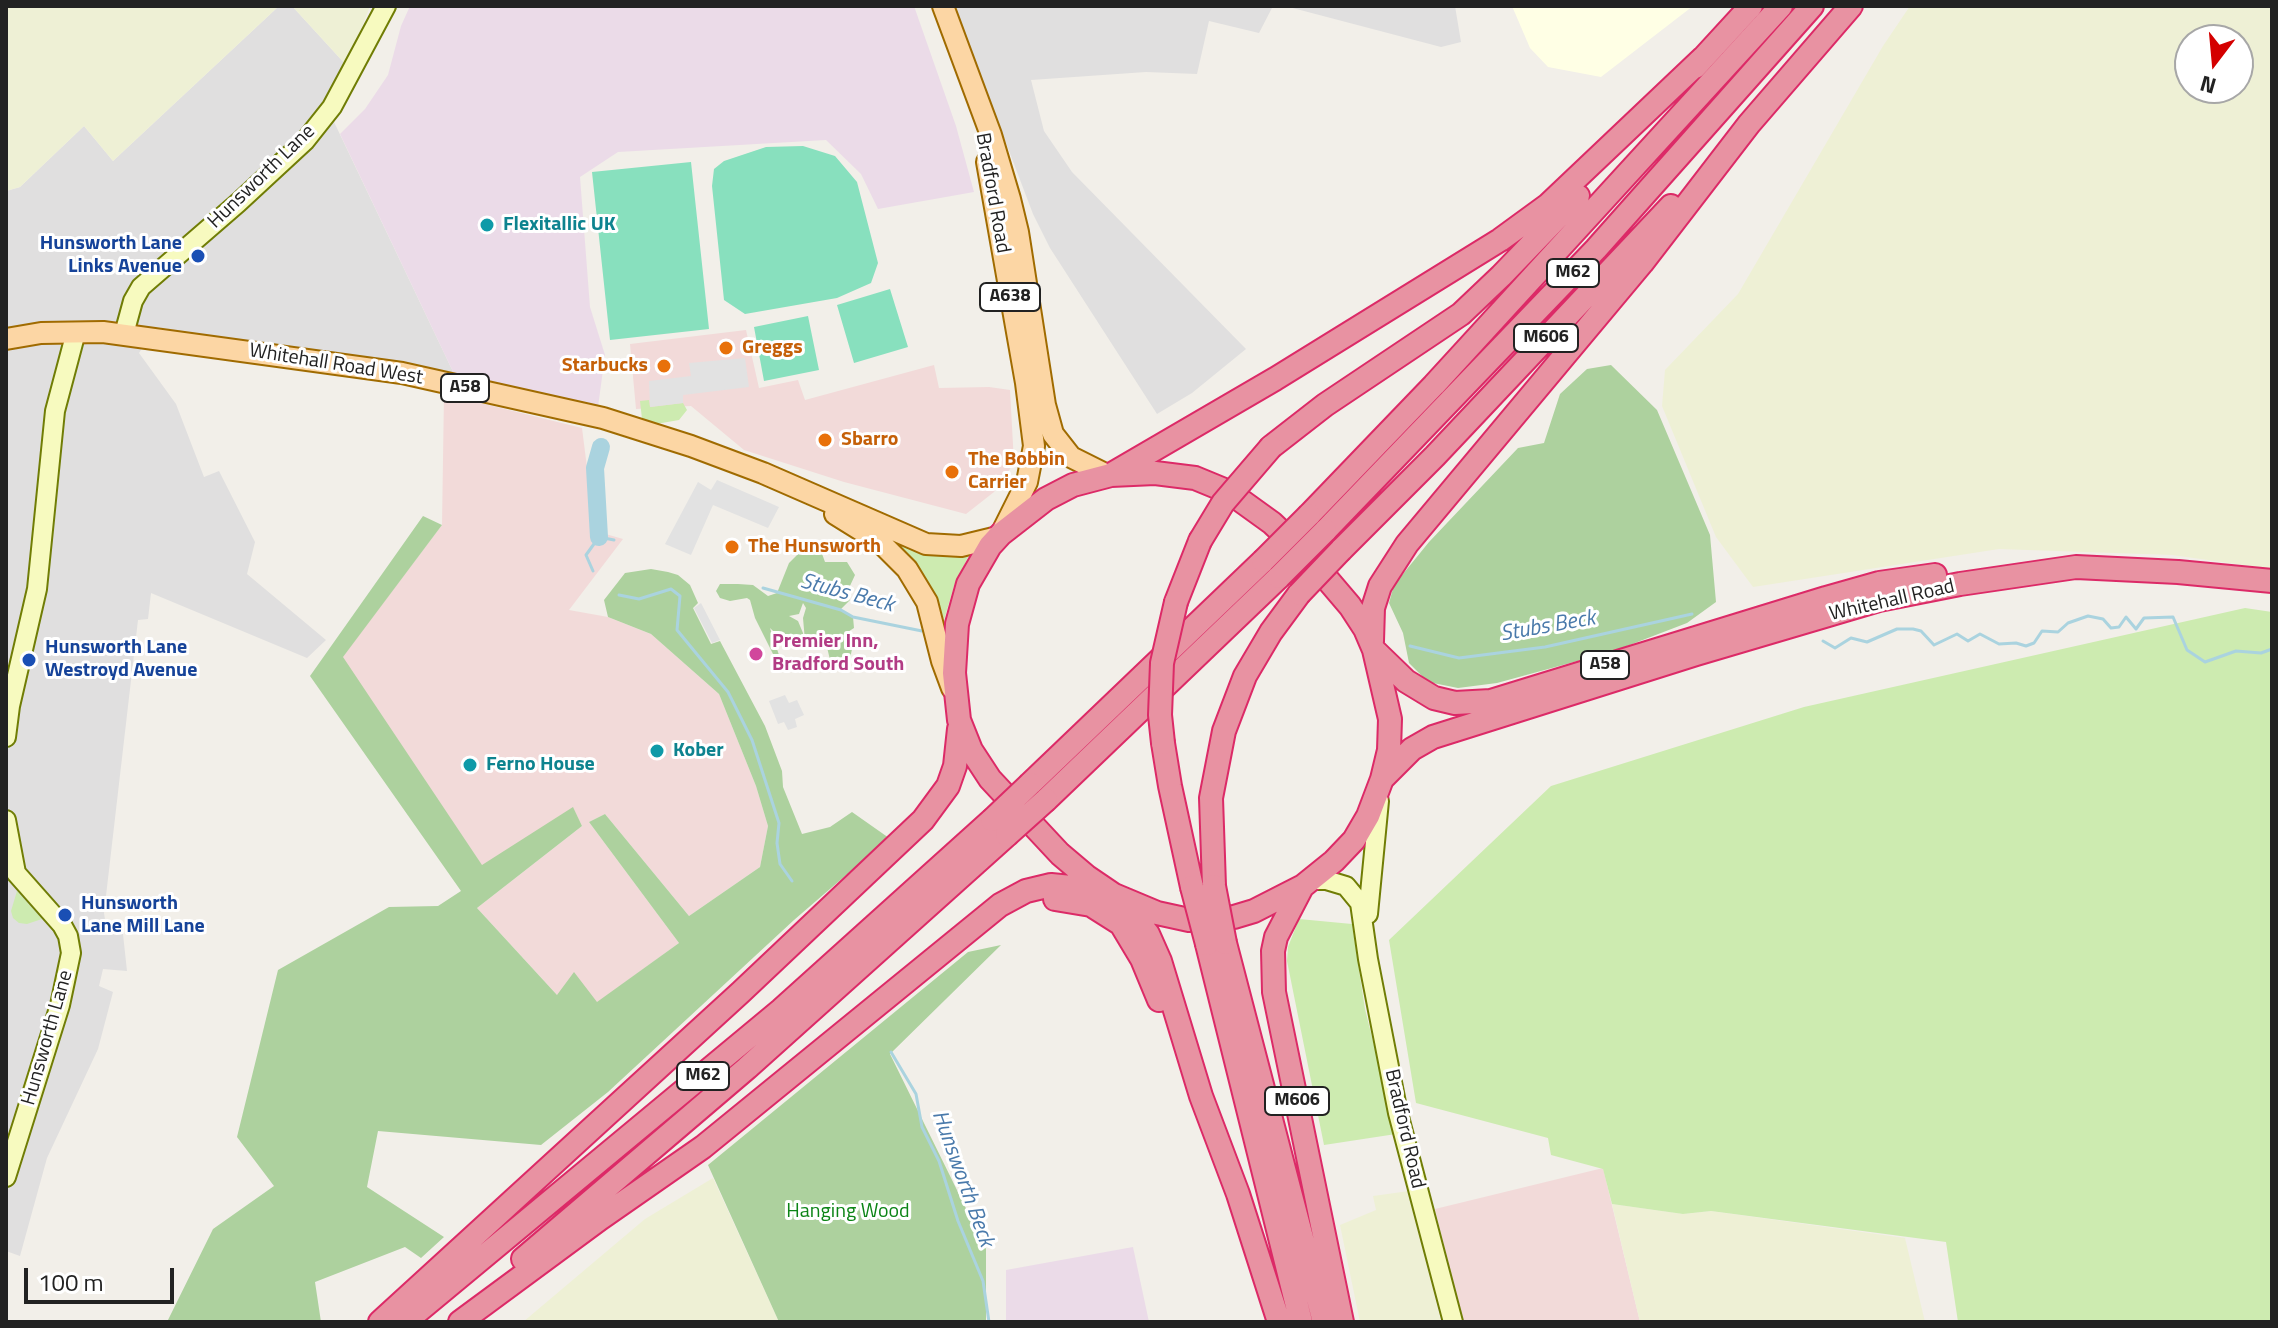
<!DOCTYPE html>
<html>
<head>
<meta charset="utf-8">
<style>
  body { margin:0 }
  #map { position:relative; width:2278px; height:1328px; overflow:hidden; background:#f2efe9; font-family:"Titillium Web",sans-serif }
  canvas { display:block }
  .frame { position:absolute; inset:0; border:8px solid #222; pointer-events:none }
  .north { position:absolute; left:2174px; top:24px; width:80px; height:80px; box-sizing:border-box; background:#fff; border:2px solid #a7a7a7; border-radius:50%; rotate:196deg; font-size:22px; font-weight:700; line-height:32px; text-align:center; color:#222 }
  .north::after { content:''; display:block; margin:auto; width:28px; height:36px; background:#d40000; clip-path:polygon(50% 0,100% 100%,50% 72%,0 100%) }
  .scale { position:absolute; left:24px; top:1268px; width:150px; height:36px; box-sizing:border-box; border:4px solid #222; border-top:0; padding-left:10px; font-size:24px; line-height:28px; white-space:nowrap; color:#222; -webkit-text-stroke:6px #fff; paint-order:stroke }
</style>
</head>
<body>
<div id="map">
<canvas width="2278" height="1328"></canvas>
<div class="frame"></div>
<div class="north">N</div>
<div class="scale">100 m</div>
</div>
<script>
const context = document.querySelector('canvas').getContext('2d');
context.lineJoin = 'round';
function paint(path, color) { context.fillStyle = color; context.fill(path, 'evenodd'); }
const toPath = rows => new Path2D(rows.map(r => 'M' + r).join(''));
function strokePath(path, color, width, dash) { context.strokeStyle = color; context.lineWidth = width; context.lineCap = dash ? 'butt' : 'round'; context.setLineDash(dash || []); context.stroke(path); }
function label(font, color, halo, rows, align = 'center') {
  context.font = font + ' "Titillium Web",sans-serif'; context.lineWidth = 6; context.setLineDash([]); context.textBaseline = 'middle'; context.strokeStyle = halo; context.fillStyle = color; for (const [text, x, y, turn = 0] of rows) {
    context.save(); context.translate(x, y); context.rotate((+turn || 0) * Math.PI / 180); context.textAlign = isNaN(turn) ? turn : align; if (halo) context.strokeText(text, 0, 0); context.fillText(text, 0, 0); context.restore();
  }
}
paint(toPath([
  [279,6,292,6,347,66,325,103,456,378,156,327,139,353,176,404,204,477,219,471,255,542,247,574,326,640,307,658,151,593,148,619,138,620,104,913,106,926,122,925,127,971,103,969,99,986,113,992,98,1049,47,1158,20,1256,6,1251,6,191,20,187,84,126,113,161],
  [954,6,1273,6,1259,33,1209,21,1197,74,1146,72,1031,80,1044,131,1072,172,1246,349,1192,393,1157,414,1050,248,1033,214],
  [1285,6,1455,6,1461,42,1441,47]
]), '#e0dfdf');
paint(toPath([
  [746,330,759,388,798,380,805,400,934,365,939,388,989,387,1010,390,1014,463,994,492,966,514,844,482,744,450,691,406,636,409,630,344],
  [444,394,582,428,595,531,623,539,569,610,608,617,651,634,719,694,756,786,768,826,760,867,689,916,605,814,589,822,679,943,597,1003,558,996,477,908,582,826,573,808,482,866,342,657,442,525],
  [1603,1168,1640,1322,1463,1322,1435,1209]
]), '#f2dad9');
paint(toPath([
  [410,6,914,6,956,126,974,192,878,209,861,174,826,140,618,152,580,177,590,307,605,355,598,407,456,378,340,134,365,109,388,75,401,26],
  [1133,1247,1149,1322,1006,1322,1006,1270]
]), '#ebdbe8');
paint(toPath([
  [1512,6,1693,6,1601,77,1548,67,1530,48]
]), '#ffffe5');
paint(toPath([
  [6,6,279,6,113,161,84,126,20,187,6,191],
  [292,6,370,6,347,66],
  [1910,6,2272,6,2272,569,2172,555,1999,549,1753,587,1716,537,1662,406,1665,370,1738,294,1883,46],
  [2238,40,2238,88,2190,88,2190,40],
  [713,1178,779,1322,523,1322,645,1219],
  [1409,1191,1441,1322,1360,1322,1340,1225,1376,1210,1373,1196],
  [1612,1204,1683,1214,1711,1211,1905,1238,1925,1322,1640,1322]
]), '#eef0d5');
paint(toPath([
  [649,400,650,407,683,403,687,410,679,420,656,424,642,419,640,401],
  [896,543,930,553,970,553,954,586,944,620,935,597,914,562],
  [2245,608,2272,612,2272,1322,1958,1322,1946,1242,1711,1211,1683,1214,1612,1204,1603,1169,1551,1155,1548,1138,1416,1103,1389,940,1551,786,1804,707],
  [17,891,42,919,27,924,19,923,13,918,11,911],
  [1299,919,1352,924,1365,1009,1396,1134,1324,1145,1287,961,1288,947]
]), '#cdebb0');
paint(toPath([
  [1611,365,1657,410,1710,535,1716,602,1687,623,1614,651,1497,683,1458,688,1428,682,1409,663,1403,633,1389,603,1394,585,1429,542,1518,448,1544,443,1560,394,1587,369],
  [423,516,442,525,343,657,482,865,573,807,582,826,477,908,557,995,574,972,597,1002,679,943,589,822,605,814,689,916,760,867,768,826,756,786,719,694,651,634,608,617,604,600,625,573,651,569,668,572,678,575,690,585,698,603,693,608,711,644,720,641,765,726,782,771,783,787,802,834,830,827,852,812,889,838,794,920,608,1092,541,1145,378,1131,367,1187,444,1237,421,1258,405,1247,315,1282,321,1322,167,1322,213,1229,274,1186,237,1137,278,970,389,907,438,906,461,891,310,676],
  [813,543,821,551,825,562,847,562,855,575,849,588,850,600,841,609,853,617,854,628,843,635,852,649,850,659,842,666,831,664,826,643,805,641,803,618,806,608,803,603,799,614,789,616,798,621,803,633,803,644,790,647,770,628,781,661,777,662,755,618,750,600,747,598,730,601,720,598,716,591,720,584,738,584,753,585,768,596,777,593,789,563,802,550],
  [1001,945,890,1054,986,1249,986,1322,779,1322,708,1165,968,952]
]), '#add19e');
paint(toPath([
  [803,146,835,156,857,182,878,263,871,283,837,298,745,314,724,300,712,186,714,169,724,161,766,147],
  [691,162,709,329,610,340,592,172],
  [890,289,908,347,854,363,837,305],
  [808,316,819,370,764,381,754,327]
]), '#88e0be');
paint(toPath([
  [745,358,749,387,683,395,683,403,650,407,649,381,691,376,689,363],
  [717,480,779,507,768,528,713,505,691,555,665,544,698,482,711,490],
  [701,603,720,640,712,643,694,608],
  [785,695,789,703,797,700,804,715,795,719,797,727,788,730,784,722,778,724,769,701]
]), '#e2e2e2');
strokePath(toPath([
  [593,571,586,555,599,537,614,540],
  [763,588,841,610,853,617,922,631],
  [619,595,639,599,671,589,680,596,677,630,728,692,752,740,779,823,777,843,780,864,792,881],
  [1823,641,1835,648,1851,638,1867,642,1897,629,1913,629,1921,631,1934,645,1957,634,1968,641,1980,634,1999,644,2016,643,2026,646,2034,643,2042,631,2058,632,2068,623,2088,616,2103,619,2111,628,2119,627,2126,617,2136,629,2144,618,2173,617,2187,650,2205,662,2236,651,2261,653,2272,649],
  [1410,646,1459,658,1545,647,1692,614],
  [891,1052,916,1094,922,1127,939,1161,958,1221,983,1281,989,1322]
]), '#aad3df', 3);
strokePath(toPath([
  [599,537,595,468,601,447]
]), '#aad3df', 18);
const secondary = toPath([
  [124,334,133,301,141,287,238,203,305,141,332,107,386,6],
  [6,737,10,706,37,589,55,411,76,332],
  [6,820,16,873,62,925,68,936,71,953,60,1005,6,1177],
  [1311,880,1326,880,1346,886,1360,903,1368,959,1398,1113,1453,1322],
  [1368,914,1379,801]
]);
const primary = toPath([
  [943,6,991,135,1010,199,1018,232,1045,405,1053,434,1071,457,1107,475],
  [987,162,1026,383,1034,446,1027,482,1002,532],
  [6,339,41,333,103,332,402,373,603,418,691,446,763,473,926,544,961,546,998,537],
  [835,514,880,542,907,569,927,602,942,661,952,688]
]);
const highway = toPath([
  [1695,67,1751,6],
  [1271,447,1325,405,1461,314,1501,276,1578,196],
  [1155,473,1195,478,1229,492,1272,523,1310,559,1350,606,1365,629,1374,650,1390,719,1389,750,1382,779,1368,816,1354,840,1334,861,1303,886,1254,911,1234,917,1189,920,1157,913,1114,895,1086,876,1060,854,990,779,971,750,959,720,954,673,957,624,968,584,990,546,1001,534,1046,499,1073,485,1111,475,1155,473],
  [1112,474,1275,379,1500,240,1548,205,1703,58],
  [1309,515,1434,385,1781,6],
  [1325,531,1596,249,1812,6],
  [1341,550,1435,456,1671,206],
  [1176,602,1200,541],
  [1372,641,1373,608,1380,586,1407,544,1642,263,1749,124,1851,6],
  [1374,650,1406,681,1434,698,1455,703,1491,701,1826,598,1879,583,1935,575],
  [1163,743,1170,786,1192,887],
  [1383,778,1412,749,1433,737,1696,654,1879,600,1960,584,2076,567,2178,572,2272,581],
  [1030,784,1263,561],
  [1046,800,1279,577],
  [1214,886,1211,798,1224,731,1245,676,1271,632,1299,594],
  [1302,887,1276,937,1273,951,1274,992,1342,1322],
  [1055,899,1091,905,1121,924,1142,959,1159,1000],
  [1122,902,1148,934,1160,961,1201,1096,1238,1194,1279,1322],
  [1225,943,1324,1322],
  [1207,944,1301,1322],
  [523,1259,747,1068,1007,835],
  [380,1322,741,992,923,820,948,786,955,766,959,729],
  [405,1322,781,1010,992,820],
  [460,1322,601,1218,703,1147,1000,905,1026,891,1051,885,1101,890]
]);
strokePath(secondary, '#707d05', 22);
strokePath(primary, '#a06b00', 24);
strokePath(highway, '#dc2a67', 26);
strokePath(secondary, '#f7fabf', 18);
strokePath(primary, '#fcd6a4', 20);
strokePath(highway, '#e892a2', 22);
const highwayBridge = toPath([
  [1200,541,1223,503,1271,447],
  [1263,561,1309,515],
  [1279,577,1325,531],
  [1299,594,1341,550],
  [1163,743,1160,715,1162,663,1176,602],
  [992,820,1030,784],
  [1007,835,1046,800],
  [1214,886,1225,943],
  [1192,887,1207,944]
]);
strokePath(highwayBridge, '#dc2a67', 26, []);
strokePath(highwayBridge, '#e892a2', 22);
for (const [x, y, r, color] of [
  [487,225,8,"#0f9aa8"],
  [198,256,8,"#1a4fb4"],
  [726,348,8,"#e8710a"],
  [664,366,8,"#e8710a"],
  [825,440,8,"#e8710a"],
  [952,472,8,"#e8710a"],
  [732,547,8,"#e8710a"],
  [756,654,8,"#d1479c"],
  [29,660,8,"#1a4fb4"],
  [657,751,8,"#0f9aa8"],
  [470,765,8,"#0f9aa8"],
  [65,915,8,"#1a4fb4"]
]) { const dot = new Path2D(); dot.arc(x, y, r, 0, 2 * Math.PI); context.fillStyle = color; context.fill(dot); strokePath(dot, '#fff', 3); }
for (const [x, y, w] of [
  [1573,273,52],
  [1010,297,60],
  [1546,338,64],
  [465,388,48],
  [1605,665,48],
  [703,1076,52],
  [1297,1101,64]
]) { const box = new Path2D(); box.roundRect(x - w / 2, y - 14, w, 28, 6); context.fillStyle = '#fff'; context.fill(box); strokePath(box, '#222', 2); }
label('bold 18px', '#222', null, [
  ["M62",1573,273],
  ["A638",1010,297],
  ["M606",1546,338],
  ["A58",465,388],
  ["A58",1605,665],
  ["M62",703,1076],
  ["M606",1297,1101]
]);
label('20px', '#222', '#fff', [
  ["Hunsworth Lane",262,177,-44],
  ["Bradford Road",992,193,80],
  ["Whitehall Road West",336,365,9],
  ["Whitehall Road",1892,601,-13],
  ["Hunsworth Lane",48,1038,-74],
  ["Bradford Road",1404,1129,77]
]);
label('bold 20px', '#0d838f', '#fff', [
  ["Flexitallic UK",503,225],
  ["Kober",673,751],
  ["Ferno House",486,765]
], 'left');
label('bold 20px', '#164399', '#fff', [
  ["Hunsworth Lane",182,244,"right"],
  ["Links Avenue",182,267,"right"],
  ["Hunsworth Lane",45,648],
  ["Westroyd Avenue",45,671],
  ["Hunsworth",81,904],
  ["Lane Mill Lane",81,927]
], 'left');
label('bold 20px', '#c56008', '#fff', [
  ["Greggs",742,348],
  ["Starbucks",648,366,"right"],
  ["Sbarro",841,440],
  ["The Bobbin",968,460],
  ["Carrier",968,483],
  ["The Hunsworth",748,547]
], 'left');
label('bold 20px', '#b23c85', '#fff', [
  ["Premier Inn,",772,642],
  ["Bradford South",772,665]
], 'left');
label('20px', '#0c8416', '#fff', [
  ["Hanging Wood",848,1212]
]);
label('italic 22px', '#4a7aab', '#fff', [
  ["Stubs Beck",847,594,15],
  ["Stubs Beck",1548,627,-10],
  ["Hunsworth Beck",962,1179,70]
]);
</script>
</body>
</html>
